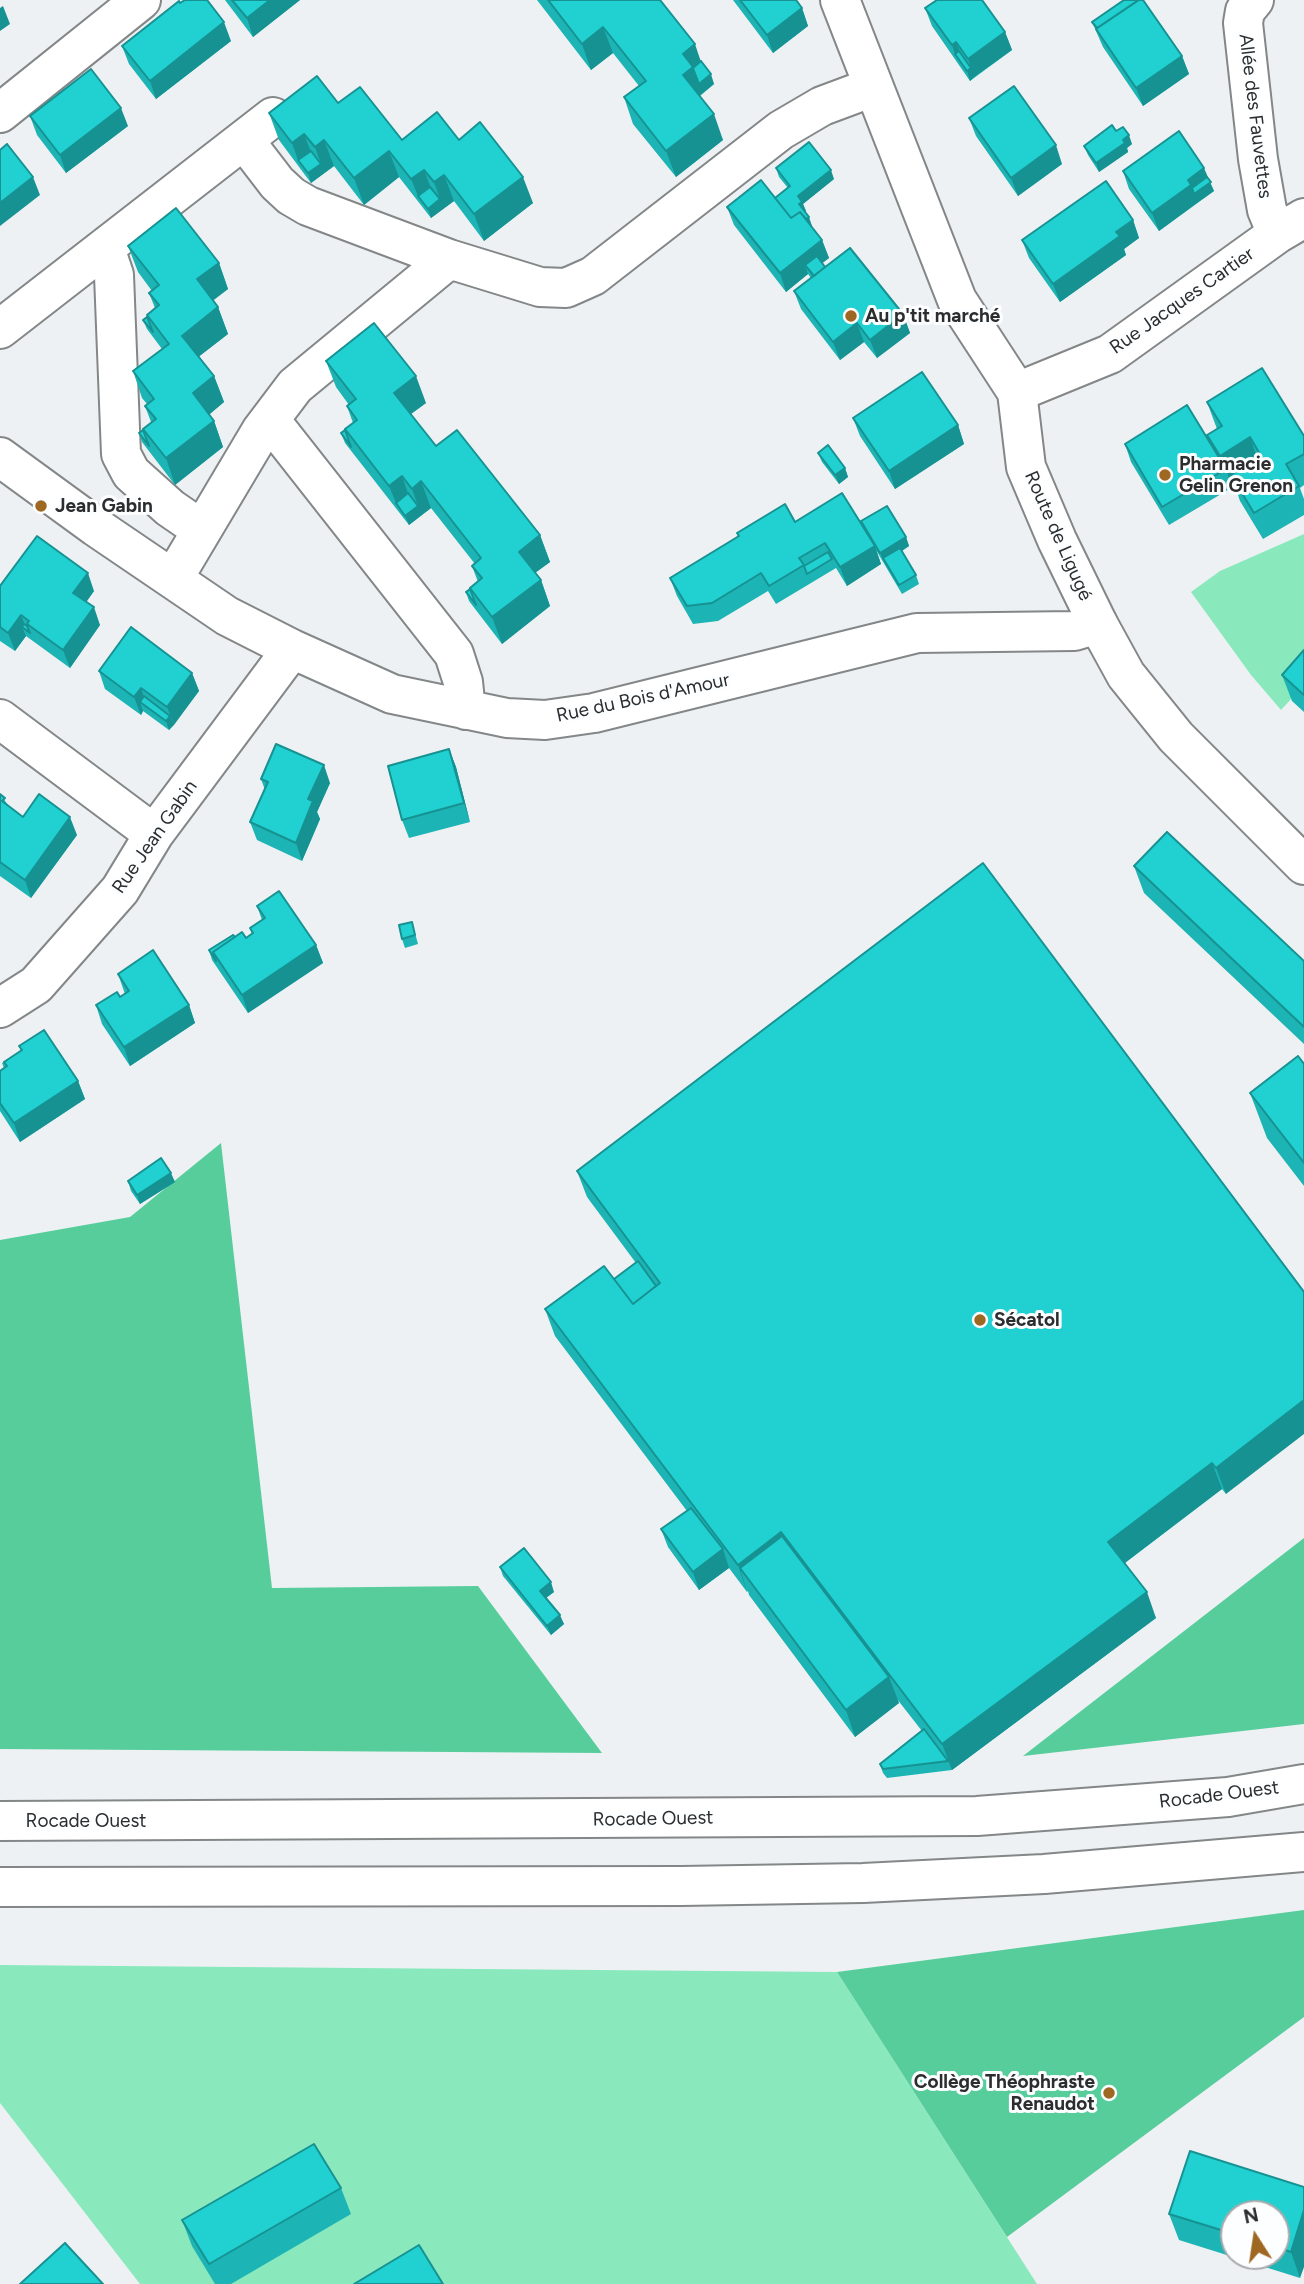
<!DOCTYPE html>
<html>
<head>
<meta charset="utf-8">
<style>
  body { margin:0 }
  #map { position:relative; width:1304px; height:2284px; overflow:hidden; background:#eef1f3; font-family:Figtree,sans-serif }
  canvas { display:block }
  .north { position:absolute; left:1220px; top:2200px; width:70px; height:70px; box-sizing:border-box; background:#fdfeff; border:2px solid #a9aaab; border-radius:50%; rotate:348deg; font-size:19px; font-weight:700; line-height:28px; text-align:center; color:#2c2d2e }
  .north::after { content:''; display:block; margin:auto; width:24px; height:32px; background:#9e6822; clip-path:polygon(50% 0,100% 100%,50% 72%,0 100%) }
</style>
</head>
<body>
<div id="map">
<canvas width="1304" height="2284"></canvas>
<div class="north">N</div>
</div>
<script>
const context = document.querySelector('canvas').getContext('2d');
context.lineJoin = 'round';
function paint(path, color) { context.fillStyle = color; context.fill(path, 'evenodd'); }
const toPath = rows => new Path2D(rows.map(r => 'M' + r).join(''));
function strokePath(path, color, width, dash) { context.strokeStyle = color; context.lineWidth = width; context.lineCap = dash ? 'butt' : 'round'; context.setLineDash(dash || []); context.stroke(path); }
function label(font, color, halo, rows, align = 'center') {
  context.font = font + ' Figtree,sans-serif'; context.lineWidth = 6; context.setLineDash([]); context.textBaseline = 'middle'; context.strokeStyle = halo; context.fillStyle = color; for (const [text, x, y, turn = 0] of rows) {
    context.save(); context.translate(x, y); context.rotate((+turn || 0) * Math.PI / 180); context.textAlign = isNaN(turn) ? turn : align; if (halo) context.strokeText(text, 0, 0); context.fillText(text, 0, 0); context.restore();
  }
}
paint(toPath([
  [1304,534,1304,685,1281,710,1251,675,1191,592,1220,571],
  [0,1965,837,1972,1037,2284,140,2284,0,2103]
]), '#89e9bd');
paint(toPath([
  [221,1143,272,1588,478,1586,602,1753,0,1749,0,1240,130,1217],
  [1304,1538,1304,1724,1023,1756],
  [1304,1910,1304,2017,1007,2237,837,1972]
]), '#57cd9c');
const minor = toPath([
  [1254,0,1245,11,1243,23,1258,159,1267,210,1277,234],
  [0,113,141,0],
  [244,140,277,183,291,196,308,206,449,259],
  [105,248,114,275,121,454,131,473,170,508,202,530],
  [0,329,273,117],
  [1017,392,1110,354,1277,234,1304,218],
  [270,420,454,654,463,682,466,710],
  [0,457,96,527,227,616,292,649,392,694,507,718,545,720,594,713,917,633,1074,631,1098,624],
  [173,579,261,431,295,386,449,259,540,287,566,288,593,276,781,130,822,106,873,87],
  [0,719,154,834],
  [0,1008,36,985,120,890,154,834,292,649]
]);
const tertiary = toPath([
  [840,0,957,300,1017,392,1026,467,1057,540,1098,624,1126,675,1176,737,1304,865]
]);
const primary = toPath([
  [0,1821,977,1816,1228,1797,1304,1784],
  [0,1887,681,1886,863,1883,1044,1874,1304,1852]
]);
strokePath(minor, '#838788', 42);
strokePath(tertiary, '#838788', 42);
strokePath(primary, '#838788', 42);
strokePath(minor, '#fff', 38);
strokePath(tertiary, '#fff', 38);
strokePath(primary, '#fff', 38);
paint(toPath([
  [225,0,300,0,253,37],
  [537,0,660,0,701,61,714,84,700,96,723,140,676,177,633,124,624,97,639,86,613,53,591,70],
  [733,0,796,0,802,8,808,26,773,53],
  [180,3,231,41,156,99,129,64,122,46],
  [925,8,1005,32,1012,50,970,81,932,26],
  [1092,22,1182,56,1189,74,1143,106,1103,47],
  [338,103,402,140,459,140,533,203,484,241,454,201,431,218,399,177,364,205,334,166,311,183,279,140,269,113],
  [30,116,128,126,66,173,37,135],
  [969,118,1062,164,1018,196,976,136],
  [1116,131,1132,144,1127,148,1128,152,1099,172,1088,155,1084,146],
  [776,168,834,179,803,204,806,211,805,212,812,226,812,227,822,240,829,258,822,263,825,267,903,314,910,333,877,358,864,342,840,360,801,309,794,291,811,278,808,274,786,292,734,225,727,207,775,198,788,188,779,177],
  [1123,171,1207,177,1214,191,1159,231,1129,189],
  [1133,220,1139,238,1124,249,1126,255,1060,302,1029,258,1022,240],
  [128,246,219,263,228,289,213,300,218,307,228,334,199,356,214,376,224,402,209,414,214,421,223,447,175,485,142,442,139,433,151,422,145,406,147,404,142,398,133,371,162,349,147,329,143,320,155,308,149,293,152,291,138,272],
  [326,361,426,403,411,414,436,446,540,535,550,562,535,573,541,580,550,606,502,644,469,601,466,592,478,582,472,566,475,564,431,508,409,525,345,443,341,433,353,423,347,406,349,405,336,387],
  [1207,402,1304,436,1304,485,1300,488,1304,499,1304,515,1263,539,1240,501,1233,480,1231,482,1233,487,1169,525,1131,462,1125,444,1211,444,1207,435,1217,429],
  [853,418,958,425,964,444,895,489,860,436],
  [818,453,845,468,848,477,839,484,822,462],
  [861,521,906,537,909,546,902,551,916,575,919,584,902,594,876,550,881,564,847,586,836,568,776,604,768,591,718,621,693,624,677,596,670,578,738,537,737,533,795,522,864,528],
  [0,586,94,591,86,602,100,625,70,668,26,636,15,651,0,641],
  [1304,650,1304,712,1292,701,1282,675],
  [99,671,192,673,199,691,169,730,143,711,141,715,105,689],
  [449,749,456,767,470,822,409,838,402,820],
  [261,779,330,783,317,812,320,819,302,861,257,840,250,822,265,790],
  [0,794,8,805,23,817,77,835,31,898,0,876],
  [1134,866,1304,961,1304,1044,1144,893],
  [257,906,316,945,323,963,248,1013,212,960,209,950,235,937,246,938,252,934,250,928,262,920],
  [412,922,418,944,405,948,402,939],
  [118,974,189,1005,195,1023,130,1066,102,1024,96,1005,120,997,125,994],
  [19,1046,78,1081,85,1099,20,1142,0,1111,0,1071,4,1068,2,1063,21,1051],
  [1304,1064,1304,1186,1267,1138,1250,1093],
  [577,1171,1304,1292,1226,1494,1222,1489,1125,1563,1156,1618,952,1770,887,1778,883,1773,880,1764,922,1731,897,1699,899,1703,855,1737,749,1595,748,1591,747,1592,729,1568,699,1590,668,1547,661,1529,687,1511,555,1336,545,1309,614,1279,636,1263,587,1197],
  [128,1181,175,1182,140,1204,131,1191],
  [500,1567,554,1592,546,1598,564,1624,551,1635,503,1576],
  [1304,2187,1300,2278,1179,2240,1169,2214],
  [1234,2214,1276,2214,1276,2256,1234,2256],
  [341,2188,351,2214,231,2284,215,2284,192,2246,182,2220]
]), '#1cb4b4');
paint(toPath([
  [270,0,300,0,253,37,247,18],
  [3,6,10,24,0,31,0,8],
  [802,8,808,26,773,53,767,35],
  [224,22,231,41,156,99,150,81],
  [603,27,613,53,591,70,582,44],
  [1005,32,1012,50,974,77,968,59],
  [956,42,963,60,955,54,952,45],
  [695,44,704,71,711,74,714,84,693,101,683,75,683,54],
  [1182,56,1189,74,1143,106,1136,88],
  [971,68,974,77,970,81,967,71],
  [121,108,128,126,66,173,60,155],
  [714,114,723,140,676,177,666,151],
  [304,134,314,160,298,160,292,143],
  [1129,135,1132,144,1127,148,1128,152,1099,172,1096,163],
  [324,140,334,166,311,183,308,173,321,164,315,147],
  [1056,145,1062,164,1018,196,1011,178],
  [389,151,399,177,364,205,354,178],
  [1204,168,1214,191,1197,203,1195,197,1197,203,1159,231,1152,213,1188,180],
  [424,170,434,196,418,196,411,179],
  [831,170,834,179,803,204,806,211,802,214,799,204,798,196],
  [444,175,454,201,431,218,428,209,440,199,434,182],
  [33,177,40,195,0,226,0,203],
  [523,177,533,203,484,241,474,214],
  [809,217,812,226,798,237,794,227],
  [1133,220,1139,238,1124,249,1126,255,1060,302,1053,284,1116,232],
  [822,240,829,258,811,272,805,265,808,274,786,292,780,273],
  [219,263,228,289,206,306,197,279],
  [218,307,228,334,192,362,182,336],
  [903,314,910,333,877,358,870,340],
  [857,323,864,342,840,360,833,342],
  [214,376,224,402,203,420,193,393],
  [416,376,426,403,404,419,394,393],
  [214,421,223,447,175,485,166,458],
  [958,425,964,444,895,489,889,471],
  [1250,437,1259,463,1231,475,1233,480,1231,482,1220,456],
  [845,468,848,477,839,484,835,475],
  [402,476,411,502,396,503,389,486],
  [421,481,431,508,409,525,405,516,418,506,412,489],
  [540,535,550,562,528,578,519,552],
  [906,537,909,546,885,562,883,558,884,562,880,553],
  [875,546,881,564,847,586,840,567],
  [88,573,94,591,80,611,73,593],
  [541,580,550,606,502,644,492,617],
  [94,607,100,625,70,668,63,650],
  [21,615,27,630,22,627,26,636,15,651,8,633],
  [192,673,199,691,174,725,167,707],
  [141,688,147,706,140,702,143,711,141,715,134,697],
  [170,716,174,725,169,730,166,721],
  [449,749,456,767,470,822,464,803],
  [324,765,330,783,317,812,320,819,302,861,296,843,308,799],
  [70,817,77,835,31,898,25,880],
  [316,945,323,963,248,1013,242,995],
  [189,1005,195,1023,130,1066,124,1047],
  [78,1081,85,1099,20,1142,14,1123],
  [171,1173,175,1182,140,1204,137,1195],
  [1304,1400,1304,1434,1226,1494,1216,1468],
  [1212,1463,1222,1489,1118,1568,1108,1542],
  [781,1532,790,1559,740,1568,747,1592,738,1565],
  [723,1549,729,1568,699,1590,693,1572],
  [551,1582,554,1592,543,1600,540,1591],
  [1147,1592,1156,1618,952,1770,942,1744],
  [560,1615,564,1624,551,1635,547,1626],
  [889,1677,899,1703,855,1737,846,1710],
  [1304,2210,1304,2267,1300,2278,1291,2252]
]), '#179292');
const building = toPath([
  [185,0,207,0,224,22,150,81,122,46,179,1,180,3,185,0],
  [232,0,270,0,247,18,232,0],
  [548,0,660,0,695,44,683,54,693,67,683,75,714,114,666,151,624,97,646,81,603,27,582,44,548,0],
  [740,0,796,0,802,8,767,35,740,0],
  [937,0,982,0,1005,32,968,59,956,42,952,45,925,8,937,0],
  [1124,0,1137,0,1137,1,1097,28,1092,22,1124,0],
  [1139,0,1143,0,1182,56,1136,88,1096,29,1139,0],
  [959,51,971,68,967,71,955,54,959,51],
  [701,61,711,74,699,84,693,68,701,61],
  [91,69,121,108,60,155,30,116,91,69],
  [317,76,338,103,360,87,402,140,437,112,459,140,480,122,523,177,474,214,444,175,434,182,424,170,411,179,389,151,354,178,324,140,315,147,304,134,292,143,269,113,317,76],
  [1014,86,1056,145,1011,178,969,118,1014,86],
  [1112,125,1116,131,1123,127,1129,135,1123,140,1125,143,1096,163,1084,146,1112,125],
  [1179,131,1204,168,1188,180,1191,185,1152,213,1123,171,1179,131],
  [809,142,831,170,798,196,802,202,799,204,809,217,806,219,800,212,791,218,775,198,790,186,776,168,809,142],
  [7,144,33,177,0,203,0,150,7,144],
  [311,151,321,164,308,173,298,160,311,151],
  [1207,177,1211,182,1194,194,1192,188,1207,177],
  [761,180,791,218,800,212,822,240,780,273,727,207,761,180],
  [1106,181,1133,220,1116,232,1120,236,1053,284,1022,240,1106,181],
  [430,187,440,199,428,209,418,196,430,187],
  [176,208,219,263,197,279,218,307,182,336,214,376,193,393,214,421,166,458,143,429,156,419,145,406,154,399,133,371,169,344,147,315,159,305,149,293,159,285,128,246,176,208],
  [850,248,903,314,870,340,857,323,833,342,794,291,850,248],
  [817,256,825,267,814,276,805,265,817,256],
  [147,317,153,332,143,320,147,317],
  [374,323,416,376,394,393,436,446,457,430,540,535,519,552,541,580,492,617,470,588,482,578,472,566,481,558,421,481,412,489,402,476,389,486,345,429,357,420,347,406,356,399,326,361,374,323],
  [1262,368,1304,436,1304,454,1286,464,1299,486,1254,513,1231,475,1261,456,1250,437,1220,456,1207,435,1222,426,1207,402,1262,368],
  [922,372,958,425,889,471,853,418,922,372],
  [1187,405,1226,469,1162,507,1125,444,1187,405],
  [143,430,149,446,139,433,143,430],
  [345,430,351,447,341,433,345,430],
  [828,445,845,468,835,475,818,453,828,445],
  [408,493,418,506,405,516,396,503,408,493],
  [842,493,875,546,840,567,825,543,799,558,804,565,769,586,761,573,712,603,687,606,670,578,739,536,737,533,785,504,795,522,842,493],
  [887,506,906,537,880,553,861,521,887,506],
  [37,536,88,573,73,593,94,607,63,650,27,624,29,621,21,615,8,633,0,627,0,586,37,536],
  [900,548,916,575,899,585,883,558,900,548],
  [828,552,832,559,807,574,804,566,828,552],
  [470,589,476,605,466,592,470,589],
  [24,624,27,626,30,633,22,627,24,624],
  [131,627,192,673,167,707,141,688,134,697,99,671,131,627],
  [1304,650,1304,695,1282,675,1304,650],
  [144,696,170,716,166,721,140,702,144,696],
  [276,744,324,765,308,799,313,801,296,843,250,822,268,782,261,779,276,744],
  [449,749,464,803,402,820,388,766,449,749],
  [0,794,5,798,2,801,23,817,39,794,70,817,25,880,0,862,0,794],
  [1167,832,1304,961,1304,1027,1134,866,1167,832],
  [983,863,1304,1292,1304,1400,1216,1468,1212,1463,1108,1542,1147,1592,942,1744,781,1532,738,1565,545,1309,604,1266,633,1304,660,1283,577,1171,983,863],
  [279,891,316,945,242,995,213,952,242,932,246,938,253,933,250,928,265,918,257,906,279,891],
  [412,922,415,935,402,939,399,925,412,922],
  [233,935,235,937,213,952,216,961,209,950,233,935],
  [153,950,189,1005,124,1047,96,1005,117,992,120,997,129,991,118,974,153,950],
  [44,1030,78,1081,14,1123,0,1103,0,1071,7,1066,4,1062,22,1050,19,1046,44,1030],
  [1298,1056,1304,1064,1304,1163,1250,1093,1298,1056],
  [161,1158,171,1173,137,1195,128,1181,161,1158],
  [638,1261,656,1286,633,1304,614,1279,638,1261],
  [691,1508,723,1549,693,1572,661,1529,691,1508],
  [782,1536,889,1677,846,1710,740,1568,782,1536],
  [524,1548,551,1582,540,1591,560,1615,547,1626,500,1567,524,1548],
  [924,1729,948,1761,883,1769,880,1764,924,1729],
  [314,2144,341,2188,209,2264,182,2220,314,2144],
  [1190,2151,1304,2187,1304,2210,1291,2252,1276,2247,1276,2214,1234,2214,1234,2234,1169,2214,1190,2151],
  [65,2243,103,2284,20,2284,65,2243],
  [419,2245,443,2284,354,2284,419,2245]
]);
paint(building, '#21d1d1');
strokePath(building, '#179292', 2);
for (const [x, y, r, color] of [
  [851,316,7,"#9e6822"],
  [1165,475,7,"#9e6822"],
  [41,506,7,"#9e6822"],
  [980,1320,7,"#9e6822"],
  [1109,2093,7,"#9e6822"]
]) { const dot = new Path2D(); dot.arc(x, y, r, 0, 2 * Math.PI); context.fillStyle = color; context.fill(dot); strokePath(dot, '#fdfeff', 2.5); }
label('19px', '#2c2d2e', '#fdfeff', [
  ["Allée des Fauvettes",1255,116,83],
  ["Rue Jacques Cartier",1182,301,-35],
  ["Route de Ligugé",1058,536,66],
  ["Rue du Bois d'Amour",643,698,-12],
  ["Rue Jean Gabin",155,837,-55],
  ["Rocade Ouest",1219,1795,-7],
  ["Rocade Ouest",653,1819,-1],
  ["Rocade Ouest",86,1821]
]);
label('bold 19px', '#2c2d2e', '#fdfeff', [
  ["Au p'tit marché",865,316],
  ["Pharmacie",1179,464],
  ["Gelin Grenon",1179,486],
  ["Jean Gabin",55,506],
  ["Sécatol",994,1320],
  ["Collège Théophraste",1095,2082,"right"],
  ["Renaudot",1095,2104,"right"]
], 'left');
</script>
</body>
</html>
